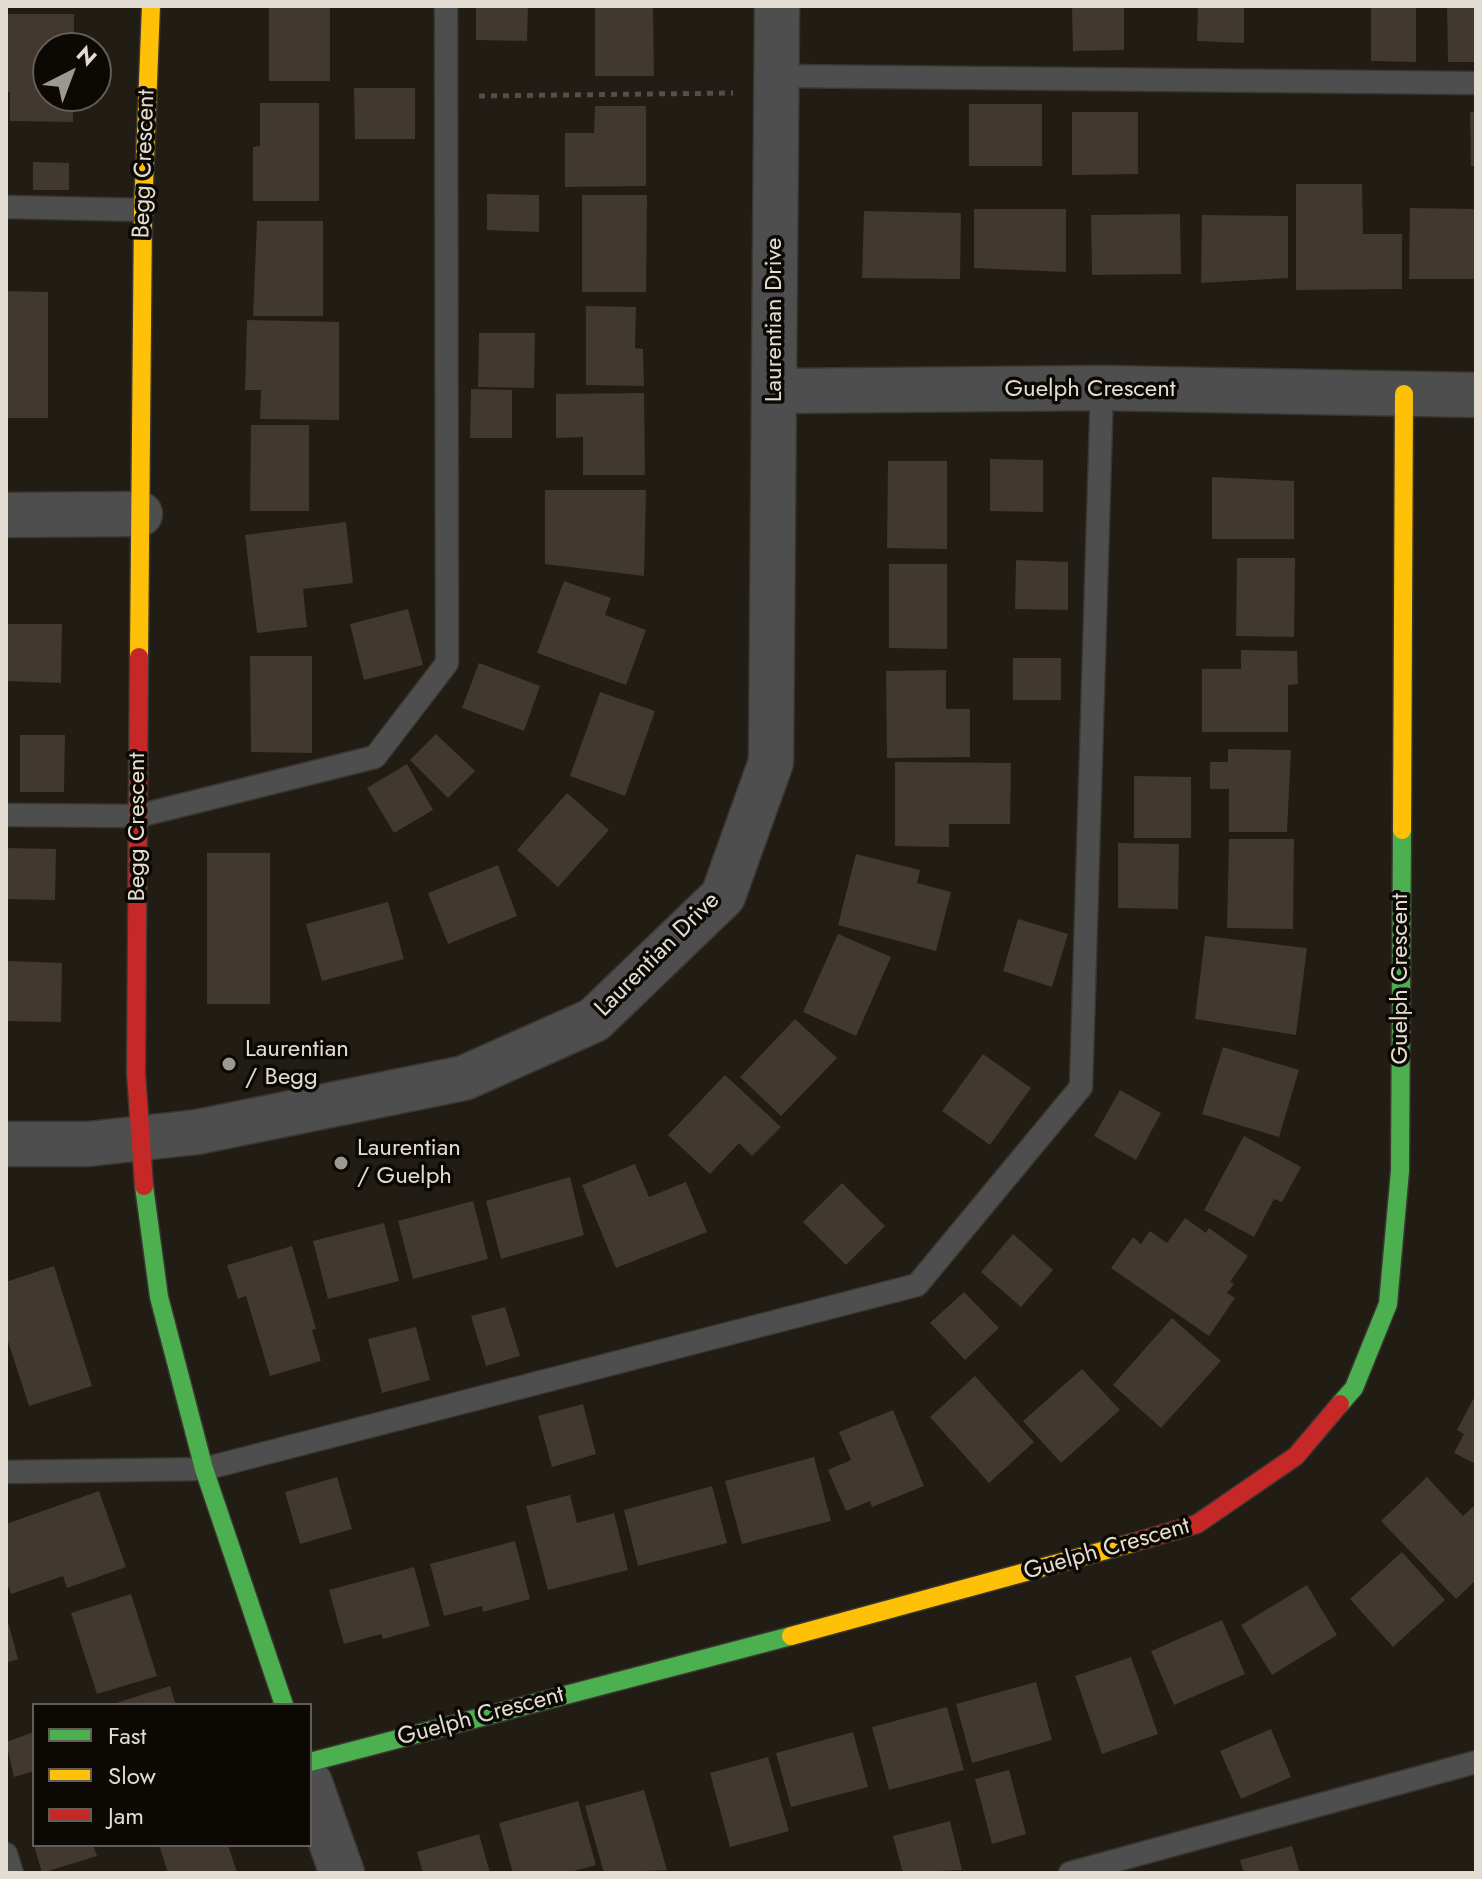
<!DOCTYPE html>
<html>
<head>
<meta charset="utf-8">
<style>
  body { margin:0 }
  #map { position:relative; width:1482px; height:1879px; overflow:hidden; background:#211c14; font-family:Jost,sans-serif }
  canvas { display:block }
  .frame { position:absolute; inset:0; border:8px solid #e2dcd2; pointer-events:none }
  .legend { position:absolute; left:32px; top:1703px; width:280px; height:144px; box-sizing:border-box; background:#0c0804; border:2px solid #625d56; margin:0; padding:10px 14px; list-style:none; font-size:24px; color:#e2dcd2 }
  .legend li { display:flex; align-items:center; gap:16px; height:40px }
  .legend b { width:40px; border:2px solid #625d56 }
  .north { position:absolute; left:32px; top:32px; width:80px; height:80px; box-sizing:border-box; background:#0c0804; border:2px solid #625d56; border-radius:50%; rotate:42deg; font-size:22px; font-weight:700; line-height:32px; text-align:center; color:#e2dcd2 }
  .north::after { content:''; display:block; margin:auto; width:28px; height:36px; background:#9e9990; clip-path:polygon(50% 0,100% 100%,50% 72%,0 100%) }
</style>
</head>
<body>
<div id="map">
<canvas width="1482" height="1879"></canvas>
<div class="frame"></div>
<ul class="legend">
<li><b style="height:10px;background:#4caf50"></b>Fast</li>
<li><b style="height:10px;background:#ffc107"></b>Slow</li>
<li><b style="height:10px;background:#c62828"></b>Jam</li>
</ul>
<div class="north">N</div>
</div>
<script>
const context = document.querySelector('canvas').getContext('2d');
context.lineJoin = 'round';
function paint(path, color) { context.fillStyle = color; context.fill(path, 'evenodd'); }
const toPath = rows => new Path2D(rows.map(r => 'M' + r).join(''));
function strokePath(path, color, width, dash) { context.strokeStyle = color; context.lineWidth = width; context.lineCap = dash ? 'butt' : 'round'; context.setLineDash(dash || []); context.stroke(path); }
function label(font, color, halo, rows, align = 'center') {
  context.font = font + ' Jost,sans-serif'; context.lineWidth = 7; context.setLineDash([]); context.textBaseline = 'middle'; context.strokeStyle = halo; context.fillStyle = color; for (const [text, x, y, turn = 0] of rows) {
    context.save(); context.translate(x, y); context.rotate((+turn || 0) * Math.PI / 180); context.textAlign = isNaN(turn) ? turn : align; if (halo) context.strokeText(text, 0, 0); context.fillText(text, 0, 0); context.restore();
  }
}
paint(toPath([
  [269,6,330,6,330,81,269,81],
  [476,6,528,6,527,41,476,40],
  [595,6,653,6,654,76,595,76],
  [1198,6,1244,6,1244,43,1197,41],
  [1371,6,1416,6,1416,62,1371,61],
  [1447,6,1476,6,1476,62,1448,62],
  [1072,8,1124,8,1124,50,1073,51],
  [6,14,74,14,74,48,48,48,48,96,73,96,73,122,10,121,10,92,6,92],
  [354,88,415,88,415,139,355,139],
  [260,103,319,103,319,201,253,201,253,147,260,146],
  [969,104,1042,104,1042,166,969,166],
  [595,106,646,106,646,186,565,187,565,133,594,133],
  [1072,112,1138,112,1138,174,1072,175],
  [1470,112,1476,112,1476,166,1471,166],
  [33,162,69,163,69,190,33,190],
  [1296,184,1362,184,1363,234,1402,234,1402,289,1296,290],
  [487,194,539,195,539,232,487,230],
  [582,195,647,195,646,292,582,292],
  [1410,208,1476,209,1476,279,1409,279],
  [974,209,1066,209,1066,272,974,268],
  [864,211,961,213,960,279,862,278],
  [1180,214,1181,274,1092,275,1091,215],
  [1202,215,1288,216,1288,278,1201,283],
  [257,221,323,221,323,316,253,316],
  [6,291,48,292,48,418,6,418],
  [586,306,636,307,635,348,643,349,644,386,586,385],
  [247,320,339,322,339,420,260,419,261,390,245,390],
  [479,333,535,333,534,388,478,387],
  [471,389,512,390,512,438,470,438],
  [644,393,645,475,583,475,583,437,556,438,556,394],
  [251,425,309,425,309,511,250,511],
  [990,459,1043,460,1043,512,990,511],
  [888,461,947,461,947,549,887,548],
  [1212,477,1294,481,1294,539,1212,539],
  [545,490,646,490,644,576,545,564],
  [346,522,353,583,303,589,307,627,257,633,245,535],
  [1237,558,1295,558,1294,637,1236,636],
  [1016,560,1068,562,1068,610,1015,609],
  [889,564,947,564,947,649,889,648],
  [564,581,611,598,605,615,646,630,626,685,537,653],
  [408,609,423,665,364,680,350,624],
  [6,624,62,624,61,683,6,681],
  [1241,650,1297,651,1298,684,1288,685,1288,732,1202,732,1202,669,1241,669],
  [250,656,312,656,312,753,251,752],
  [1013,658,1061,658,1061,700,1013,700],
  [479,663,540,686,524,731,462,708],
  [946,670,946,709,970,709,970,757,887,758,886,671],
  [600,692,655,711,625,796,570,776],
  [436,734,475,771,448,798,410,760],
  [20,735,65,735,64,792,20,792],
  [1228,749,1291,750,1287,832,1229,832,1229,789,1210,789,1210,762,1228,762],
  [895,762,1011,763,1010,824,949,824,949,847,895,846],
  [407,764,433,810,394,833,367,788],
  [1134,776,1191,777,1191,838,1134,838],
  [567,793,609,830,558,887,517,850],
  [1229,839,1294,839,1293,929,1227,928],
  [1118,843,1179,844,1178,909,1118,908],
  [6,848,56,849,55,900,6,899],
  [207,853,270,853,270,1004,207,1004],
  [856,854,920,870,917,883,951,892,936,951,838,925],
  [498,865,517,916,448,944,428,893],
  [388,902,404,959,322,981,306,924],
  [1018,919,1068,934,1052,987,1003,971],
  [838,934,891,957,856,1036,803,1012],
  [1205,936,1307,948,1296,1035,1195,1019],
  [6,961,62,963,61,1022,6,1021],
  [795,1019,837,1058,781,1116,740,1077],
  [1223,1047,1299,1070,1279,1137,1202,1114],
  [983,1054,1031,1088,990,1145,942,1111],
  [725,1075,781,1127,752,1156,739,1143,710,1174,668,1135],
  [1120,1090,1161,1113,1136,1160,1094,1136],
  [1244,1136,1301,1167,1282,1202,1274,1199,1254,1237,1204,1210],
  [635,1164,649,1197,686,1182,707,1232,616,1268,582,1185],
  [570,1177,584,1235,501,1259,486,1201],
  [842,1183,885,1226,846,1265,803,1222],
  [473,1201,488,1259,413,1279,398,1221],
  [1185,1218,1206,1233,1209,1228,1248,1256,1230,1282,1234,1284,1227,1293,1235,1298,1209,1336,1111,1268,1133,1237,1141,1244,1150,1231,1167,1243],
  [384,1223,399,1281,328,1299,313,1241],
  [1013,1234,1053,1270,1021,1307,981,1272],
  [292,1246,316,1329,312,1330,321,1361,270,1376,246,1296,238,1299,227,1265],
  [54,1266,92,1386,29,1406,6,1335,6,1282],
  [964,1292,999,1328,965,1360,930,1323],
  [505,1307,520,1356,486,1366,471,1316],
  [1172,1318,1221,1361,1161,1428,1113,1385],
  [416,1327,430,1380,382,1393,368,1339],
  [1082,1369,1120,1410,1061,1463,1023,1421],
  [975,1376,1034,1442,989,1483,930,1417],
  [1476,1394,1476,1464,1454,1453,1464,1434,1457,1430],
  [583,1404,596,1454,552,1467,538,1416],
  [893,1410,924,1486,872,1507,870,1501,846,1511,828,1470,851,1460,839,1432],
  [814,1457,831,1521,742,1544,725,1481],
  [337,1477,352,1529,300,1544,285,1492],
  [1427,1477,1463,1516,1476,1504,1476,1580,1456,1599,1381,1521],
  [712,1486,727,1543,638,1566,624,1510],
  [99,1491,126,1567,67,1588,63,1576,11,1594,6,1580,6,1524],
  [570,1495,577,1523,614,1513,628,1570,548,1590,526,1506],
  [515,1541,530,1599,483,1612,482,1606,444,1616,430,1564],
  [1402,1552,1445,1600,1393,1647,1350,1599],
  [414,1567,430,1626,383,1639,381,1634,344,1644,329,1590],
  [1307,1585,1337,1635,1272,1675,1241,1625],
  [131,1594,157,1676,97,1694,71,1613],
  [7,1618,18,1659,6,1663,6,1619],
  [1222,1620,1245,1674,1174,1705,1151,1651],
  [1131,1657,1158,1734,1102,1754,1075,1676],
  [1036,1682,1052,1740,972,1763,956,1704],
  [170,1686,176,1705,117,1705,116,1703],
  [947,1707,964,1770,889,1790,872,1727],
  [1271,1729,1291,1777,1241,1799,1220,1751],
  [34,1732,34,1771,14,1777,6,1742],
  [853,1732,868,1787,791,1807,776,1753],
  [768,1757,789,1831,730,1847,710,1773],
  [1009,1770,1026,1834,992,1844,975,1779],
  [644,1790,667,1870,604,1873,585,1806],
  [578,1801,596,1865,567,1873,513,1873,499,1823],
  [950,1821,962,1870,903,1873,893,1836],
  [479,1834,490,1873,423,1873,417,1852],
  [34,1845,93,1845,97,1856,42,1873],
  [159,1845,228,1845,237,1872,168,1873],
  [1292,1846,1300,1873,1244,1873,1240,1860]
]), '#41382f');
const lane = toPath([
  [777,76,1476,83],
  [6,207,143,210],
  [6,815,138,816,375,757,447,663,446,6],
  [6,1472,204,1469,917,1285,1081,1087,1102,388],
  [6,1854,12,1873],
  [1070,1873,1476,1762]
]);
const street = toPath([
  [776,391,1102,388,1476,395],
  [6,515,140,514],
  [6,1144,88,1144,197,1132,464,1078,594,1020,723,896,771,762,777,6],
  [310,1783,342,1873]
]);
const fast = toPath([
  [144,1186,159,1297,204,1469,284,1705],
  [1340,1404,1354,1388,1388,1304,1400,1171,1402,830],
  [310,1762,791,1636]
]);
const slow = toPath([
  [139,657,143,210,151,6],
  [1402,830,1404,394],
  [791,1636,1132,1543]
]);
const jam = toPath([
  [139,657,136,1073,144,1186],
  [1132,1543,1197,1524,1296,1456,1340,1404]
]);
strokePath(lane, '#3b362f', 25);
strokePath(street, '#3b362f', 47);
strokePath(fast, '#3b362f', 21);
strokePath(slow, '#3b362f', 21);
strokePath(jam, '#3b362f', 21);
strokePath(toPath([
  [479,96,733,93]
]), '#514e4d', 5, [6, 6]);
strokePath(lane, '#4f4e4f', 22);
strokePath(street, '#4f4e4f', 44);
strokePath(fast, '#4caf50', 18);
strokePath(slow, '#ffc107', 18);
strokePath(jam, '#c62828', 18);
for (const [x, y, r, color] of [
  [229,1064,8,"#9e9990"],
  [341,1163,8,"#9e9990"]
]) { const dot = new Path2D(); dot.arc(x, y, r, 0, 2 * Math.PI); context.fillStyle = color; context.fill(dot); strokePath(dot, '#0c0804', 3); }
label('24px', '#e2dcd2', '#0c0804', [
  ["Begg Crescent",145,164,-88],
  ["Laurentian Drive",775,320,-90],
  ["Guelph Crescent",1090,390],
  ["Begg Crescent",138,827,-90],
  ["Laurentian Drive",658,955,-45],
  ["Guelph Crescent",1401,979,-90],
  ["Guelph Crescent",1107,1550,-16],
  ["Guelph Crescent",481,1717,-15]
]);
label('24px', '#e2dcd2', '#0c0804', [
  ["Laurentian",245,1050],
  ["/ Begg",245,1078],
  ["Laurentian",357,1149],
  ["/ Guelph",357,1177]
], 'left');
</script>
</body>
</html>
